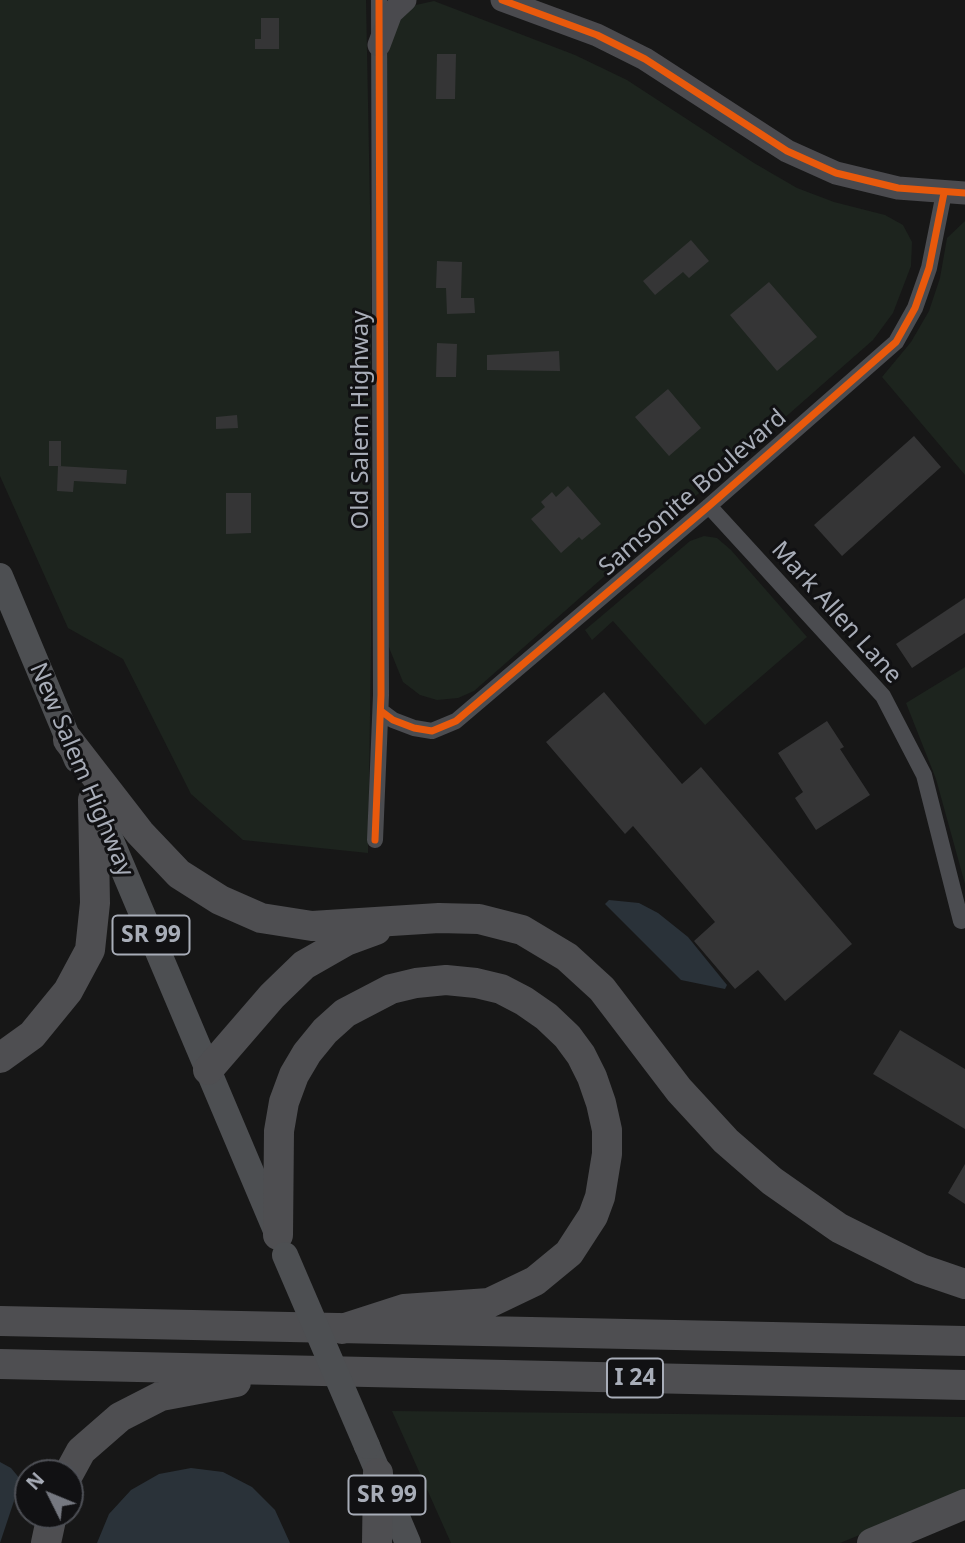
<!DOCTYPE html>
<html>
<head>
<meta charset="utf-8">
<style>
  body { margin:0 }
  #map { position:relative; width:965px; height:1543px; overflow:hidden; background:#171717; font-family:"Noto Sans",sans-serif }
  canvas { display:block }
  .north { position:absolute; left:14px; top:1459px; width:70px; height:70px; box-sizing:border-box; background:#111113; border:2px solid #4d4f55; border-radius:50%; rotate:313deg; font-size:19px; font-weight:700; line-height:28px; text-align:center; color:#a8adb8 }
  .north::after { content:''; display:block; margin:auto; width:24px; height:32px; background:#757880; clip-path:polygon(50% 0,100% 100%,50% 72%,0 100%) }
</style>
</head>
<body>
<div id="map">
<canvas width="965" height="1543"></canvas>
<div class="north">N</div>
</div>
<script>
const context = document.querySelector('canvas').getContext('2d');
context.lineJoin = 'round';
function paint(path, color) { context.fillStyle = color; context.fill(path, 'evenodd'); }
const toPath = rows => new Path2D(rows.map(r => 'M' + r).join(''));
function strokePath(path, color, width, dash) { context.strokeStyle = color; context.lineWidth = width; context.lineCap = dash ? 'butt' : 'round'; context.setLineDash(dash || []); context.stroke(path); }
function label(font, color, halo, rows, align = 'center') {
  context.font = font + ' "Noto Sans",sans-serif'; context.lineWidth = 6; context.setLineDash([]); context.textBaseline = 'middle'; context.strokeStyle = halo; context.fillStyle = color; for (const [text, x, y, turn = 0] of rows) {
    context.save(); context.translate(x, y); context.rotate((+turn || 0) * Math.PI / 180); context.textAlign = isNaN(turn) ? turn : align; if (halo) context.strokeText(text, 0, 0); context.fillText(text, 0, 0); context.restore();
  }
}
paint(toPath([
  [0,0,366,0,371,257,371,646,368,853,243,840,191,794,123,659,68,628,0,476],
  [434,1,575,55,627,80,754,163,797,188,834,202,885,215,903,225,912,242,911,266,893,313,873,340,474,691,458,698,437,700,420,695,403,682,388,645,387,58,389,33,401,14,416,5],
  [965,221,965,475,882,377,911,342,929,311,940,278,947,238],
  [704,536,717,538,731,550,807,637,705,725,613,621,592,640,585,630,690,541],
  [965,667,965,884,936,779,906,703],
  [392,1411,965,1417,965,1492,840,1543,451,1543]
]), '#1d241e');
paint(toPath([
  [609,900,639,903,658,913,688,937,727,985,725,989,681,980,605,904],
  [0,1462,11,1468,21,1480,0,1543],
  [191,1468,223,1472,252,1487,275,1510,290,1543,97,1543,109,1514,131,1490,159,1474]
]), '#2a3239');
paint(toPath([
  [261,18,279,18,279,49,255,49,255,39,261,39],
  [437,54,456,54,455,99,436,99],
  [691,240,709,261,689,278,683,272,655,295,643,281],
  [437,261,462,262,461,298,474,298,475,313,447,314,446,288,436,288],
  [769,282,817,337,777,371,730,315],
  [437,343,457,344,456,377,436,377],
  [559,351,560,371,487,370,487,355],
  [668,389,701,428,669,456,635,417],
  [237,415,238,428,216,429,216,417],
  [914,436,941,467,842,556,814,525],
  [49,441,61,441,61,466,49,466],
  [58,466,127,470,126,484,74,481,73,492,57,491],
  [568,486,601,524,582,540,579,537,561,553,531,519,545,507,541,502,552,492,556,497],
  [226,493,251,493,251,533,226,534],
  [965,598,965,633,912,668,896,644],
  [604,692,682,784,701,767,852,944,785,1001,758,970,735,989,694,941,715,922,633,826,625,834,546,742],
  [827,721,844,747,840,749,870,795,816,830,795,798,803,792,778,753],
  [900,1030,965,1069,965,1129,873,1074],
  [965,1164,965,1204,948,1193]
]), '#353536');
strokePath(toPath([
  [709,506,883,696,924,775,961,921],
  [381,711,393,720,414,728,432,731,456,721,709,506,896,342,915,308,929,268,944,193],
  [375,840,381,695,379,0]
]), '#4b4c50', 16);
strokePath(toPath([
  [502,0,597,35,645,59,787,151,836,173,898,188,965,193],
  [379,45,391,13,405,0]
]), '#4a4a4e', 23);
strokePath(toPath([
  [0,576,77,760],
  [96,805,277,1233],
  [367,1446,408,1543]
]), '#4d4f52', 26);
strokePath(toPath([
  [68,740,140,833,179,874,220,900,261,918,312,926,439,918,479,919,522,930,567,957,602,989,679,1090,726,1141,772,1181,839,1228,921,1269,965,1284],
  [0,1058,32,1035,68,991,90,950,95,903,93,800],
  [208,1070,272,996,304,965,346,941,376,930],
  [278,1235,279,1131,284,1102,294,1075,307,1053,325,1031,345,1013,391,989,416,983,446,980,476,983,501,989,524,1001,547,1017,567,1036,581,1055,592,1077,601,1103,607,1130,607,1154,600,1197,593,1216,569,1253,535,1281,489,1303,404,1309,342,1329],
  [0,1321,965,1341],
  [0,1364,965,1385],
  [69,1473,81,1451,120,1417,161,1396,236,1382],
  [46,1543,52,1515],
  [377,1543,378,1473],
  [872,1543,965,1504]
]), '#4e4e51', 30);
strokePath(toPath([
  [285,1255,367,1446]
]), '#4d4f52', 26);
strokePath(toPath([
  [502,0,597,35,645,59,787,151,836,173,898,188,965,193],
  [381,711,393,720,414,728,432,731,456,721,709,506,896,342,915,308,929,268,944,193],
  [375,840,381,695,379,0]
]), '#e8590c', 7);
for (const [x, y, w] of [
  [151,935,77],
  [635,1378,56],
  [387,1495,77]
]) { const box = new Path2D(); box.roundRect(x - w / 2, y - 19.5, w, 39, 5); context.fillStyle = '#111113'; context.fill(box); strokePath(box, '#a8adb8', 2); }
label('bold 23px', '#a8adb8', null, [
  ["SR 99",151,935],
  ["I 24",635,1378],
  ["SR 99",387,1495]
]);
label('24px', '#a8adb8', '#111113', [
  ["Old Salem Highway",361,420,-90],
  ["Samsonite Boulevard",693,493,-41],
  ["Mark Allen Lane",836,613,48],
  ["New Salem Highway",81,770,67]
]);
</script>
</body>
</html>
